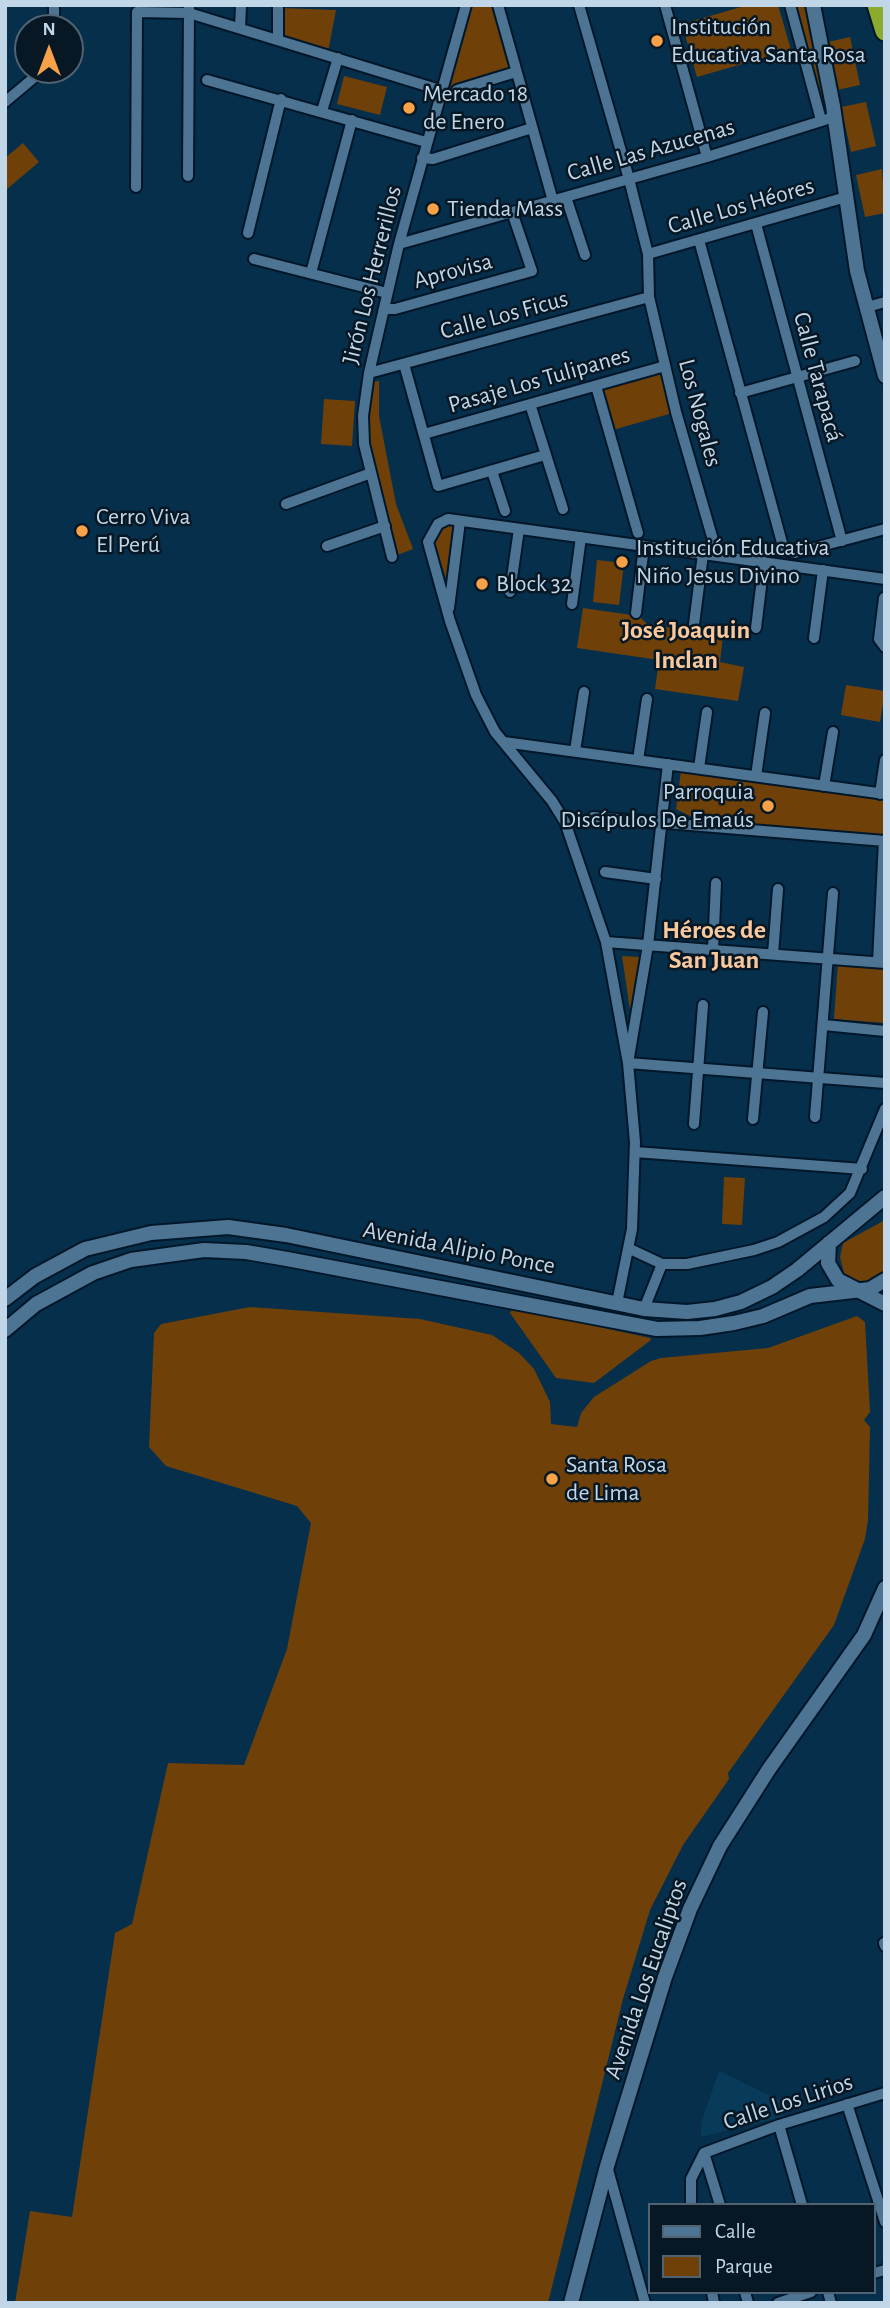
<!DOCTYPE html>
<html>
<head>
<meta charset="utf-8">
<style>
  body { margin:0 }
  #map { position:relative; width:890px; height:2308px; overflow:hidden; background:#062f4b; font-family:"Alegreya Sans",sans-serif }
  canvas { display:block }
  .frame { position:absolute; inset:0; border:7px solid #c1d6e7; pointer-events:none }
  .legend { position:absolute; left:648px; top:2203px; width:228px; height:91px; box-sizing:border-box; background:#071723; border:2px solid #516371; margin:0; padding:9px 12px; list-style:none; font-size:21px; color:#c1d6e7 }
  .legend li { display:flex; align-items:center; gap:14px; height:35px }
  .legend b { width:35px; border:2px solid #516371 }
  .north { position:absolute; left:14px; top:14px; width:70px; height:70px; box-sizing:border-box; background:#071723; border:2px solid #516371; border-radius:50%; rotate:0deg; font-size:19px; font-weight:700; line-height:28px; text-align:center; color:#c1d6e7 }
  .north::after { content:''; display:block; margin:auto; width:24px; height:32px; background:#f7a149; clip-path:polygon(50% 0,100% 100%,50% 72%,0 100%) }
</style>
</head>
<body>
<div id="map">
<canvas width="890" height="2308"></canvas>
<div class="frame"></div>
<ul class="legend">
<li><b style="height:9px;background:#4d7493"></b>Calle</li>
<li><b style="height:19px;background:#6f4109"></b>Parque</li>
</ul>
<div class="north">N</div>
</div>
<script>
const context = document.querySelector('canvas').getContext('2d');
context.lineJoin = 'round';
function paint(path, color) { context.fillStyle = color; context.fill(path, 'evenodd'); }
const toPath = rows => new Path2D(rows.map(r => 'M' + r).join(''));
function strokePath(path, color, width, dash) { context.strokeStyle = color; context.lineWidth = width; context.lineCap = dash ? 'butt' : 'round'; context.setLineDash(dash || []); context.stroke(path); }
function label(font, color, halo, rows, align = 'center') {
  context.font = font + ' "Alegreya Sans",sans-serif'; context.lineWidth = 5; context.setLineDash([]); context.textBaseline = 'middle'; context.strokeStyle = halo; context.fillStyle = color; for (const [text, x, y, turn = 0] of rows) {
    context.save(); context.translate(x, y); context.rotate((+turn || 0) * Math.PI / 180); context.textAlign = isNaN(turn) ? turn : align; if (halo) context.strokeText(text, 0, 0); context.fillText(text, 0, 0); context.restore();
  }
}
paint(toPath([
  [719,2071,781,2101,783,2117,701,2137,701,2123]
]), '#083a5a');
paint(toPath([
  [466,5,498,5,516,72,457,90,440,90],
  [748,5,778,5,791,50,697,77,682,24],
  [794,5,806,5,826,110,823,111],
  [280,8,336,10,328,52,278,39],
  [850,37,860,85,837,90,828,42],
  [344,76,387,87,380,115,337,104],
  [866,102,876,146,851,152,841,107],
  [23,143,39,162,6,190,5,158],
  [882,169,885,213,865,217,856,175],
  [665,366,676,412,609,431,596,386],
  [379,381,379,416,396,504,413,549,392,557,364,444,368,382],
  [324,399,355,401,352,446,321,444],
  [446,524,457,525,447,582,434,543],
  [597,560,624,563,619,605,593,602],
  [583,608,639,616,647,624,723,636,720,662,744,667,738,701,655,689,659,660,577,648],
  [846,685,885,691,880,722,841,715],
  [681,771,885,796,885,836,696,819,676,809],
  [622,956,640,957,632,1023],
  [838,962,885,965,885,1023,834,1019],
  [724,1177,745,1178,742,1225,722,1224],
  [885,1220,885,1270,874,1282,858,1284,844,1273,840,1257,843,1243],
  [250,1307,420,1319,492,1335,519,1353,534,1369,550,1402,551,1424,577,1427,581,1413,594,1397,651,1361,661,1358,768,1348,857,1316,865,1322,870,1412,864,1420,870,1427,868,1520,865,1539,834,1625,728,1773,729,1779,683,1845,650,1910,623,1999,548,2303,15,2303,30,2211,72,2217,115,1933,132,1924,168,1763,244,1765,287,1649,311,1523,297,1506,166,1466,149,1447,154,1333,161,1324],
  [513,1308,650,1338,651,1340,594,1383,556,1378,510,1313]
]), '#6f4109');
const street = toPath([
  [54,5,54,28],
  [278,5,278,39],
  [498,5,553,201],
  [579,5,629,179,648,254,649,297,676,412,713,540],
  [665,5,707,157],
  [790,5,821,120],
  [240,28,241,5],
  [207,80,426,142],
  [457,90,516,72],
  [5,102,43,70],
  [322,111,338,58],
  [422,158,433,159,532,128],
  [188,176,189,5],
  [136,187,137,12,189,13,440,90],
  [566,197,585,255],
  [756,224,842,541],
  [248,233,281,99],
  [699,240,784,550,795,553,885,529],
  [399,244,707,157,834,117],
  [648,254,846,197],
  [254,259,387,293],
  [311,273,352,120],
  [867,307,885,302],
  [384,309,395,309,532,271,512,212],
  [404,364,438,486,545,455],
  [369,373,649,297],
  [596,386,638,533],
  [740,393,855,361],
  [530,404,563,509],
  [424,434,665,366],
  [492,471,505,511],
  [286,504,371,473],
  [327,546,385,526],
  [392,557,364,444,363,416,369,373,399,244,466,5],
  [885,579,448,519,438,524,428,542,450,621,476,695,495,732,552,801,565,822,606,942,628,1063,885,1083],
  [510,592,519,529],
  [884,598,879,639,885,647],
  [572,604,581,537],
  [449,608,460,521],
  [636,613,644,546],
  [756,628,764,562],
  [693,632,703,554],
  [814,638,823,570],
  [504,742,885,794],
  [575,751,584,692],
  [638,760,647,699],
  [699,768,707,712],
  [756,776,765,713],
  [824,786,833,732],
  [880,794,885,760],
  [593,817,885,841],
  [605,872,656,879],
  [606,942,885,963],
  [713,950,716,883],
  [773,954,778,889],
  [878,962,884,841],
  [824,1025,885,1031],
  [815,1117,833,893],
  [753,1119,763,1012],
  [694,1124,703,1005],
  [635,1152,862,1169],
  [630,1249,662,1264],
  [617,1303,632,1229,635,1142,628,1063,648,945,668,764],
  [644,1309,662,1264,687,1264,754,1250,778,1242,824,1217,850,1193,885,1109],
  [884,1943,885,1946],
  [847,2104,885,2222],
  [779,2125,802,2205],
  [704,2153,720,2205],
  [607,2166,645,2303],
  [691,2205,691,2179,704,2153,779,2125,885,2093],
  [874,2273,885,2270],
  [712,2292,714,2303],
  [745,2292,748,2303],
  [828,2292,831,2303],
  [778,2303,811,2292]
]);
const secondary = toPath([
  [813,5,833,106,857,271,885,376],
  [829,1243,828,1263,838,1280,885,1304],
  [5,1299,35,1276,85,1249,151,1233,228,1227,286,1235,644,1309,687,1312,715,1309,741,1302,772,1287,797,1270,885,1197],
  [5,1330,36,1304,93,1273,131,1260,204,1250,246,1252,287,1259,657,1329,700,1328,734,1323,763,1316,810,1296,870,1289,885,1280],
  [571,2303,607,2166,665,1977,690,1909,720,1846,769,1769,864,1635,885,1588]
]);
const highway = toPath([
  [877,5,885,31]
]);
strokePath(street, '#00172a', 14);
strokePath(secondary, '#00172a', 18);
strokePath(highway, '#00172a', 23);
strokePath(street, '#4d7493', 10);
strokePath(secondary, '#4d7493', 14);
strokePath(highway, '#8aab2e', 19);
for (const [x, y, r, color] of [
  [657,41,7,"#f7a149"],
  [409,108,7,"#f7a149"],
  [433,209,7,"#f7a149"],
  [82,531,7,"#f7a149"],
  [622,562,7,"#f7a149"],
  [482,584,7,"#f7a149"],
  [768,806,7,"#f7a149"],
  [552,1479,7,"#f7a149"]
]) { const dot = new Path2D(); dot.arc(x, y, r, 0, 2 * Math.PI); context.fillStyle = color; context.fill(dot); strokePath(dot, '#071723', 2.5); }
label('24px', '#c1d6e7', '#071723', [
  ["Institución",671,27],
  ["Educativa Santa Rosa",671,55],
  ["Mercado 18",423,94],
  ["de Enero",423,122],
  ["Tienda Mass",447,209],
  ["Cerro Viva",96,517],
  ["El Perú",96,545],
  ["Institución Educativa",636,548],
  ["Niño Jesus Divino",636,576],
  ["Block 32",496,584],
  ["Parroquia",754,792,"right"],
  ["Discípulos De Emaús",754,820,"right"],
  ["Santa Rosa",566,1465],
  ["de Lima",566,1493]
], 'left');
label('24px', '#c1d6e7', '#071723', [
  ["Calle Las Azucenas",651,150,-16],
  ["Calle Los Héores",741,206,-16],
  ["Aprovisa",453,271,-15],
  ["Jirón Los Herrerillos",372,275,-76],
  ["Calle Los Ficus",504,315,-15],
  ["Calle Tarapacá",818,377,75],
  ["Pasaje Los Tulipanes",539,380,-16],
  ["Los Nogales",700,413,75],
  ["Avenida Alipio Ponce",459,1248,11],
  ["Avenida Los Eucaliptos",646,1979,-71],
  ["Calle Los Lirios",788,2102,-18]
]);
label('bold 26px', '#f9c89c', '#071723', [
  ["José Joaquin",686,630],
  ["Inclan",686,660],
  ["Héroes de",714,930],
  ["San Juan",714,960]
]);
</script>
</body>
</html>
